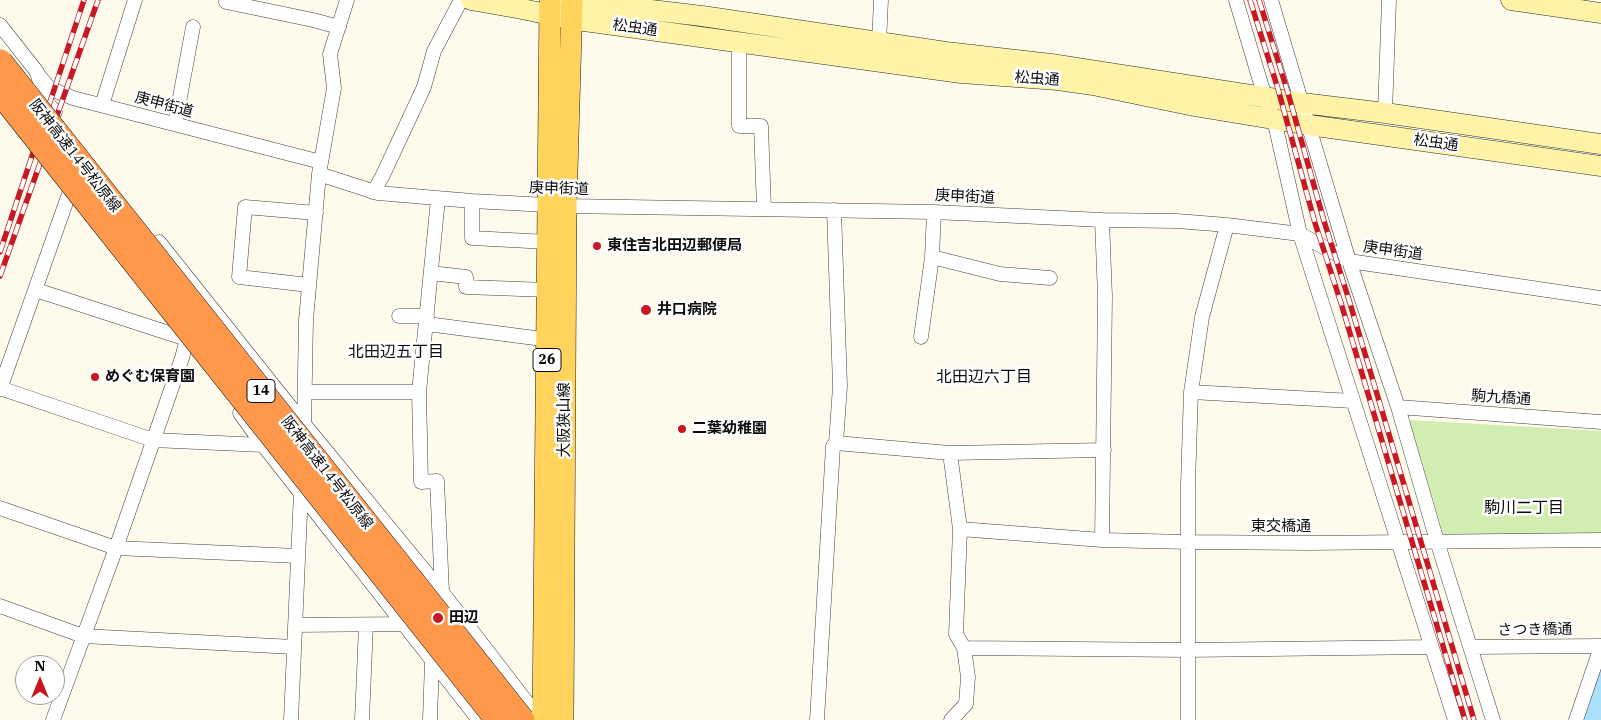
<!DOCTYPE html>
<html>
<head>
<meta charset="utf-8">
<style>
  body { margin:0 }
  #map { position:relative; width:1601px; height:720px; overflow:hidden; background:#fffbec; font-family:"IBM Plex Serif",serif }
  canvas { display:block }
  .north { position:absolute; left:15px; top:655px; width:50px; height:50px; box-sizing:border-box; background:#fff; border:1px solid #9e9e9e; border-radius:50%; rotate:0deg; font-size:14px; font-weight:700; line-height:20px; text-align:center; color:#0c0c0c }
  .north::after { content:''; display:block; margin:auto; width:18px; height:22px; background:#ca1724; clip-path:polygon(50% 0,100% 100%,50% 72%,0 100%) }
</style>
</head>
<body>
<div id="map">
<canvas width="1601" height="720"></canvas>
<div class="north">N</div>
</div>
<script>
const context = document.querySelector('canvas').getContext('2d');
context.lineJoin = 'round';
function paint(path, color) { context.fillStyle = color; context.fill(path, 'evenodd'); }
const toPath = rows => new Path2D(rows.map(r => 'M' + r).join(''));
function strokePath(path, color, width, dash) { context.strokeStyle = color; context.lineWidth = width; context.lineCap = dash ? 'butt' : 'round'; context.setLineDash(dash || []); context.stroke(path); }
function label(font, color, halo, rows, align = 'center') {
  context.font = font + ' "IBM Plex Serif","Noto Sans JP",serif'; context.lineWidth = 5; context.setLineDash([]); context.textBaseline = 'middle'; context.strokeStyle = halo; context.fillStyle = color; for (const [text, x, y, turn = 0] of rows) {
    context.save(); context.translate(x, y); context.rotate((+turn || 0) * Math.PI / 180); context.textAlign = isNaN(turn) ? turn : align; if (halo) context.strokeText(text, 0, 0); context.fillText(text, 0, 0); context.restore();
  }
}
paint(toPath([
  [1409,420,1601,431,1601,537,1446,543]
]), '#d2edb1');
strokePath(toPath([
  [1589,720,1601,685]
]), '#aae0fc', 25);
const street = toPath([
  [1236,0,1261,84,1276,128,1300,234,1455,720],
  [1271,0,1349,261,1398,407,1437,541,1493,720],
  [226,2,313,20,339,27],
  [0,25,37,72,45,100,55,112],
  [739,42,739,126,761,126,764,209],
  [879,43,881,0],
  [40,77,49,88,73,98,321,162],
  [102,105,135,0],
  [1385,113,1389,0],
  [175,124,193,27],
  [319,174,378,193,472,201,566,206,934,212,1102,220,1177,221,1227,225,1300,234,1349,261,1601,298],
  [373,192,382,177,424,87,434,51,461,0],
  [438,199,419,392,421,482,437,481,442,592],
  [472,201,472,238,548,242],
  [1102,220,1105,296,1102,540],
  [159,242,304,424,442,592,529,705,543,711,550,711],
  [932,257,1000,274,1050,278],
  [431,273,466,277,466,287,548,290],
  [309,285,239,277,245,207,316,213],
  [36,290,187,339,182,358,116,548,53,720],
  [399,316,427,316],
  [427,324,535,338,547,338],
  [921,337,932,257,934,212],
  [0,388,153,440,263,445],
  [0,389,69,194],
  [305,392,419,392],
  [1191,392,1353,401],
  [1398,407,1601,422],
  [240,413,263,445,479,720],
  [304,427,306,320,319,174,334,88,330,54,347,0],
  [836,443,950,453,1104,450],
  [950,453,960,529,956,634,964,648,968,677,966,704,951,720],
  [0,508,116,548,298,556],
  [960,529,1102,540,1189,542,1309,543,1601,540],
  [0,606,83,636,294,647],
  [295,625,403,624],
  [1470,647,1601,646],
  [964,648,1188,650,1431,647],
  [291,720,301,491],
  [362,720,366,625],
  [430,720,432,661],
  [817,720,833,446,836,443,840,386,834,210],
  [1188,720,1188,484,1191,392,1202,317,1227,225],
  [1576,720,1601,647]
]);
const secondary = toPath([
  [471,0,522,9,570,19,961,73,1058,80,1093,85,1194,106,1309,125,1601,166],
  [568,0,702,16,946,52,1051,64,1302,103,1385,113,1601,144],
  [1511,0,1601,13]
]);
const primary = toPath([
  [543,720,550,0],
  [563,720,566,206,572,0]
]);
strokePath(street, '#3f3f3f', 15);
strokePath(secondary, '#2e2e2e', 21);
strokePath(primary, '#1d1d1d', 22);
strokePath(street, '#fff', 14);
strokePath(secondary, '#fff3a7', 20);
strokePath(primary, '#ffd35c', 21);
const rail = toPath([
  [1250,0,1278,89,1315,223,1341,303,1465,720],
  [1259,0,1288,93,1324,221,1349,300,1474,720],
  [0,252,84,0],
  [0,276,98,0]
]);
strokePath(rail, '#ca1724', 5.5);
strokePath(rail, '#fff', 4, [11]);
const highwayBridge = toPath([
  [0,62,522,720],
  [0,92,498,720]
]);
strokePath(highwayBridge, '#1d1d1d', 26, []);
strokePath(highwayBridge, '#ff984a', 25);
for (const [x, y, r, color] of [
  [597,246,5,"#ca1724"],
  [646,310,6,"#ca1724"],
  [95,377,5,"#ca1724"],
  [682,429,5,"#ca1724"],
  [438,618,6,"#ca1724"]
]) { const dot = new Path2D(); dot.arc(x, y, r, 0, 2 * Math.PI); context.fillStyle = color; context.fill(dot); strokePath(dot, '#fff', 2); }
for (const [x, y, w] of [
  [547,360,28],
  [261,391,28]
]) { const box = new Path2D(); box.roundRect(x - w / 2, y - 11.5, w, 23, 4); context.fillStyle = '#fff'; context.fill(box); strokePath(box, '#0c0c0c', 1); }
label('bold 14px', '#0c0c0c', null, [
  ["26",547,360],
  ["14",261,391]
]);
label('15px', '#0c0c0c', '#fff', [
  ["松虫通",635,28,8],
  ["松虫通",1037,79,4],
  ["庚申街道",164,105,15],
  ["松虫通",1436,143,8],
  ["阪神高速14号松原線",75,156,52],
  ["庚申街道",559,189,2],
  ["庚申街道",965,197,3],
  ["庚申街道",1393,251,8],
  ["駒九橋通",1501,398,4],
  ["大阪狭山線",565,420,-90],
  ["阪神高速14号松原線",327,473,52],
  ["東交橋通",1281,527],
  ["さつき橋通",1535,630,-1]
]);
label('bold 15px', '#0c0c0c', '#fff', [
  ["東住吉北田辺郵便局",607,246],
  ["井口病院",657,310],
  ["めぐむ保育園",105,377],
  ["二葉幼稚園",692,429],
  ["田辺",449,618]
], 'left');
label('16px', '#0c0c0c', '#fff', [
  ["北田辺五丁目",396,352],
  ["北田辺六丁目",984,377],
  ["駒川二丁目",1524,508]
]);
</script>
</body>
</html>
